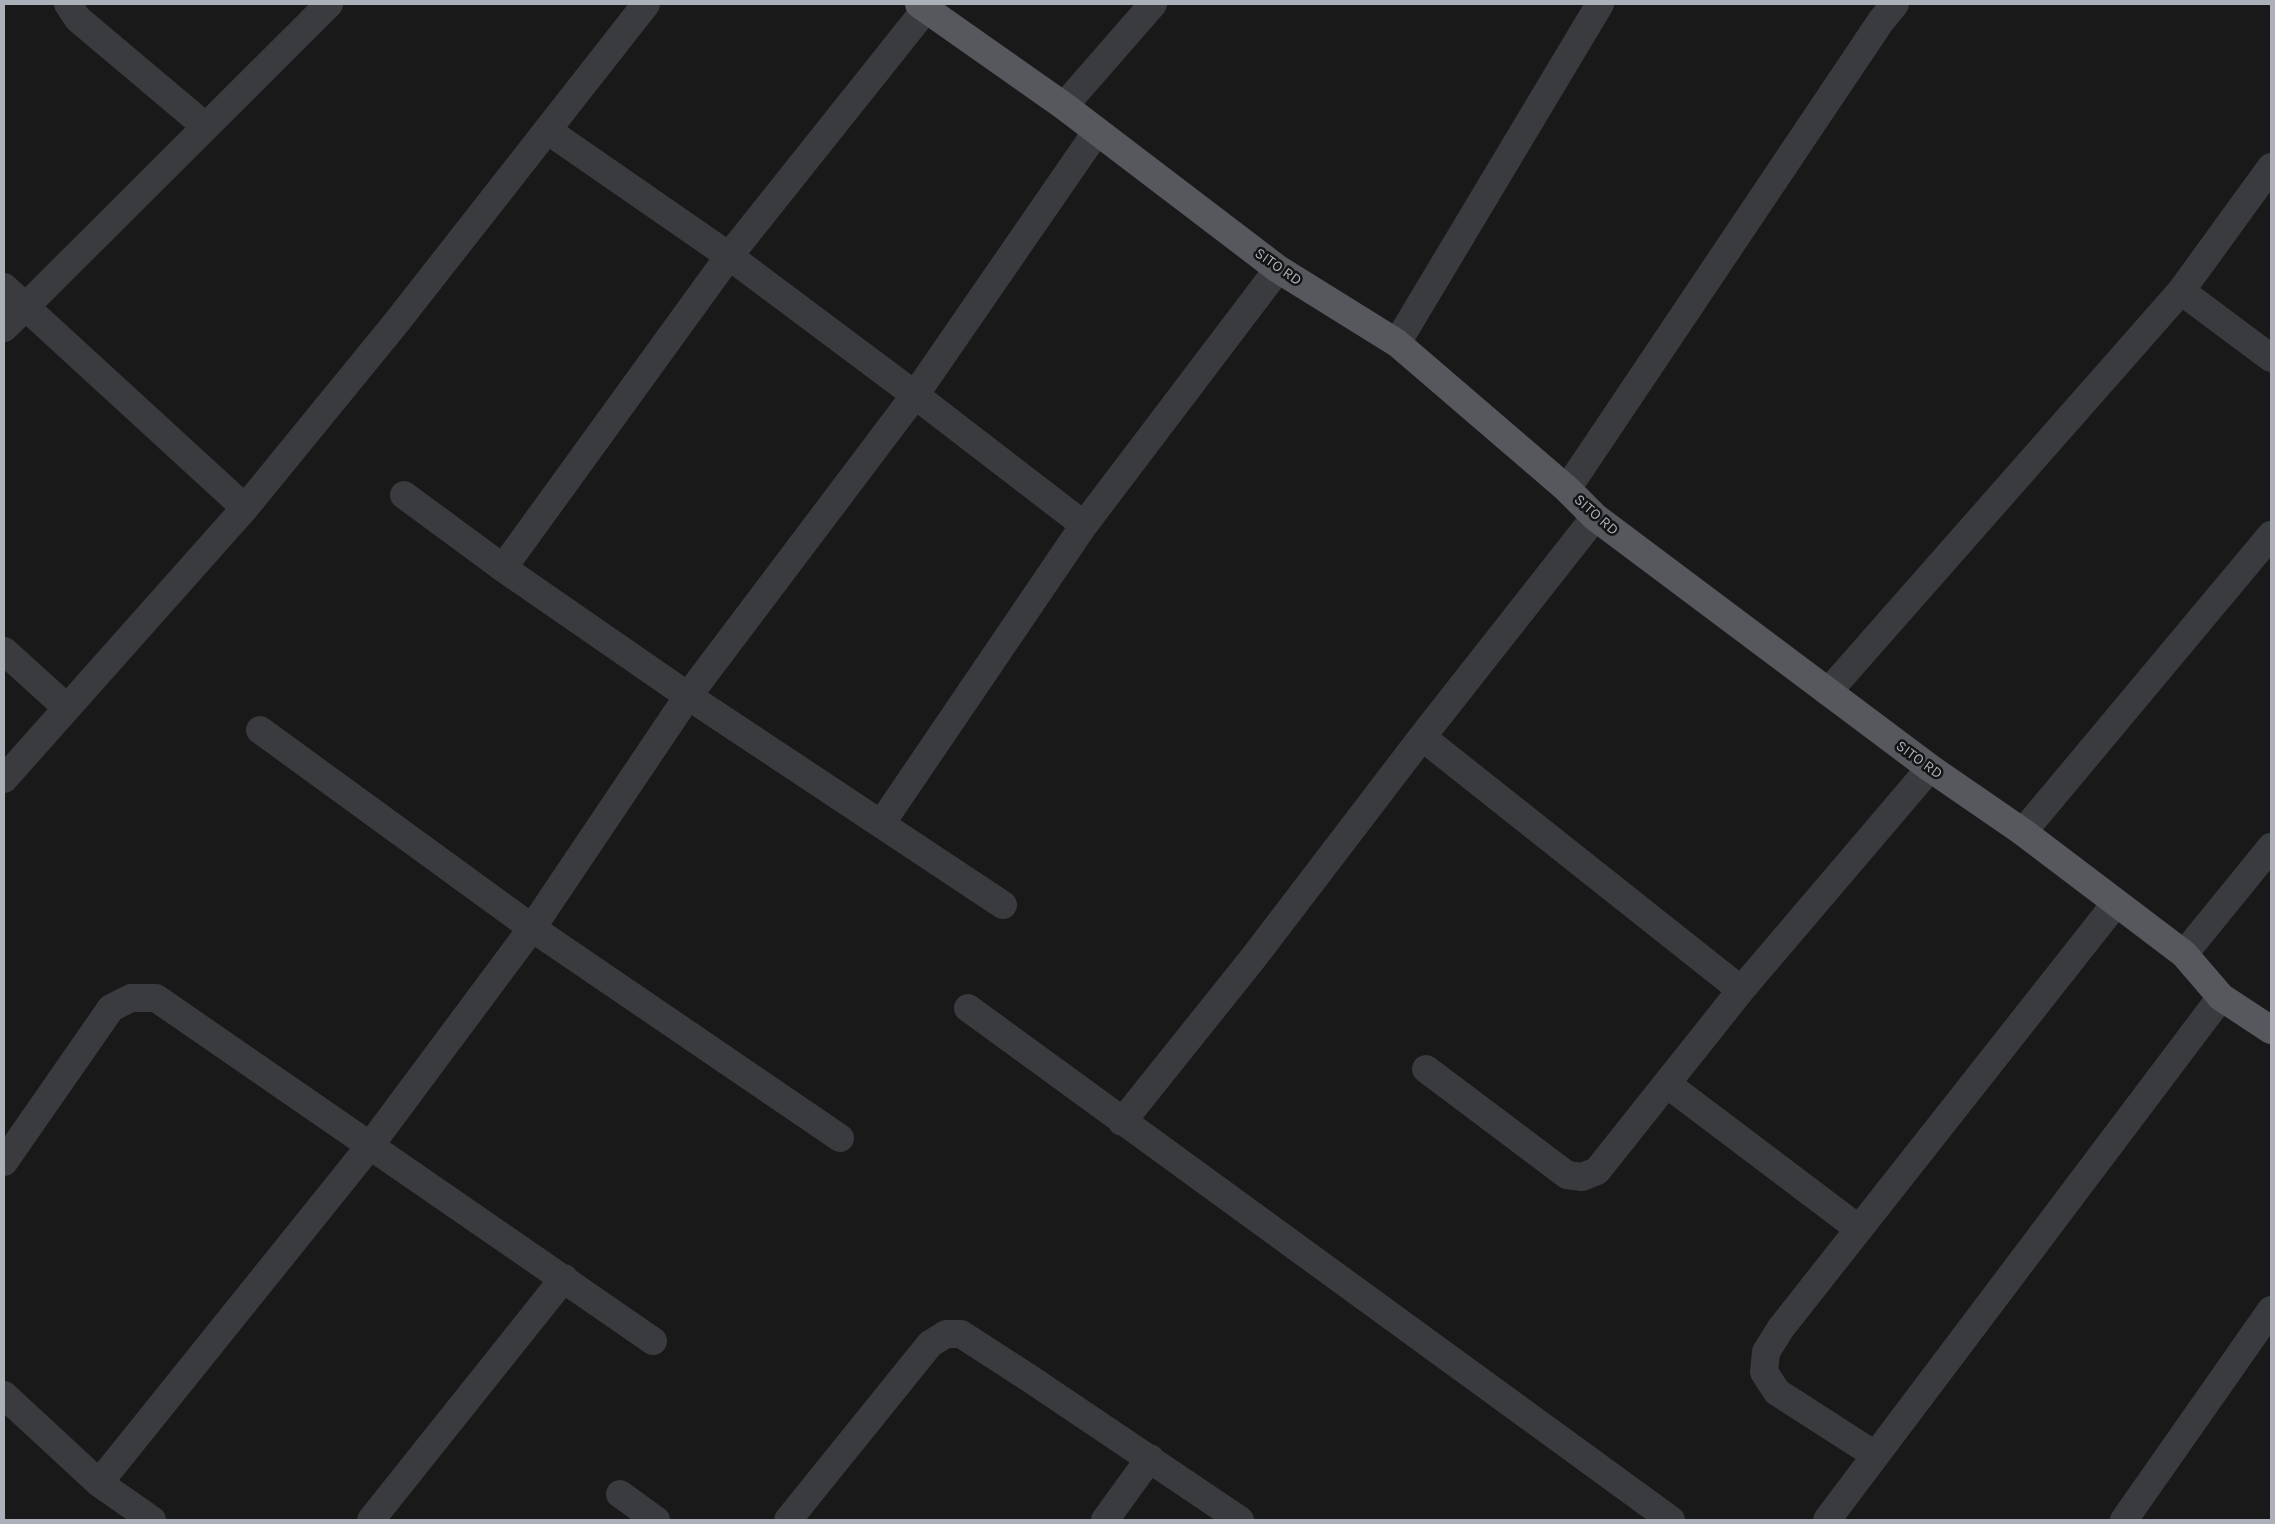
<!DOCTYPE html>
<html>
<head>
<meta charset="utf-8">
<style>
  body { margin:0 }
  #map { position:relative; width:2275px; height:1524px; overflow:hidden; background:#19191a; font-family:Karla,sans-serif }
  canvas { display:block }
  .frame { position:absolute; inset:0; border:5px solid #acb1b9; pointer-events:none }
</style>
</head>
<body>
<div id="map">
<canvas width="2275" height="1524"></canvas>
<div class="frame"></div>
</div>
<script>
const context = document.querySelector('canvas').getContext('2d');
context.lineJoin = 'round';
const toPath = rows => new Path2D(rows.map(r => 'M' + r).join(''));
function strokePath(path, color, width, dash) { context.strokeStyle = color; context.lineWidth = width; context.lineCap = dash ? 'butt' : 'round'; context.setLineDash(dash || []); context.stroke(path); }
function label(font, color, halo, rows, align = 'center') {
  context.font = font + ' Karla,sans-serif'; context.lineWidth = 5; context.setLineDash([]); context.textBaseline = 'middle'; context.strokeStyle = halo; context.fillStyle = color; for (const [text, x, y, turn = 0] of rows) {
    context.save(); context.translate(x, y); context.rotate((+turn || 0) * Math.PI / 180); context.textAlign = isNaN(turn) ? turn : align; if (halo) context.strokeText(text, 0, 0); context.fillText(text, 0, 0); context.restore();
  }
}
strokePath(toPath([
  [68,4,78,19,205,126],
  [1064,106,1153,4],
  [547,130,729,256,915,395,1084,525],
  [4,287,245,508,4,779],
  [2181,291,2271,358],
  [4,328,329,4],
  [1397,343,1600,4],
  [1567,489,1881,21,1895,4],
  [404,495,503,568,688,696,1003,905],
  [245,508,396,323,646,4],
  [503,568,729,256,925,10],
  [4,651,67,708],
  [1828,692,2181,291,2271,167],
  [260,730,532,928,840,1138],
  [1422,737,1741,990],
  [881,824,1084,525,1278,269],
  [2023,832,2271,535],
  [2184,954,2271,847],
  [968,1008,1671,1520],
  [1426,1069,1567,1175,1582,1177,1597,1171,1741,990,1930,768],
  [1667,1084,1859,1229],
  [1122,1122,1254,957,1422,737,1595,517],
  [4,1162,111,1008,131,998,156,998,653,1341],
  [4,1395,99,1483,152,1520],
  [1875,1455,1777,1392,1764,1372,1766,1352,1781,1328,2116,903],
  [99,1483,369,1147,532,928,688,696,915,395,1097,131],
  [620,1494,656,1520],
  [371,1520,564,1278],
  [788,1520,930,1344,946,1334,961,1334,1029,1378,1240,1520],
  [1105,1520,1150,1458],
  [1827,1520,2221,997],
  [2124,1520,2271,1310]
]), '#3a3b3f', 28);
strokePath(toPath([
  [919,4,1064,106,1278,269,1397,343,1567,489,1595,517,1930,768,2023,832,2184,954,2221,997,2271,1030]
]), '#56585e', 28);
label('15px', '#acb1b9', '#141415', [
  ["SITO RD",1278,267,35],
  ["SITO RD",1596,515,41],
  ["SITO RD",1919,760,36]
]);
</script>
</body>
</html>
